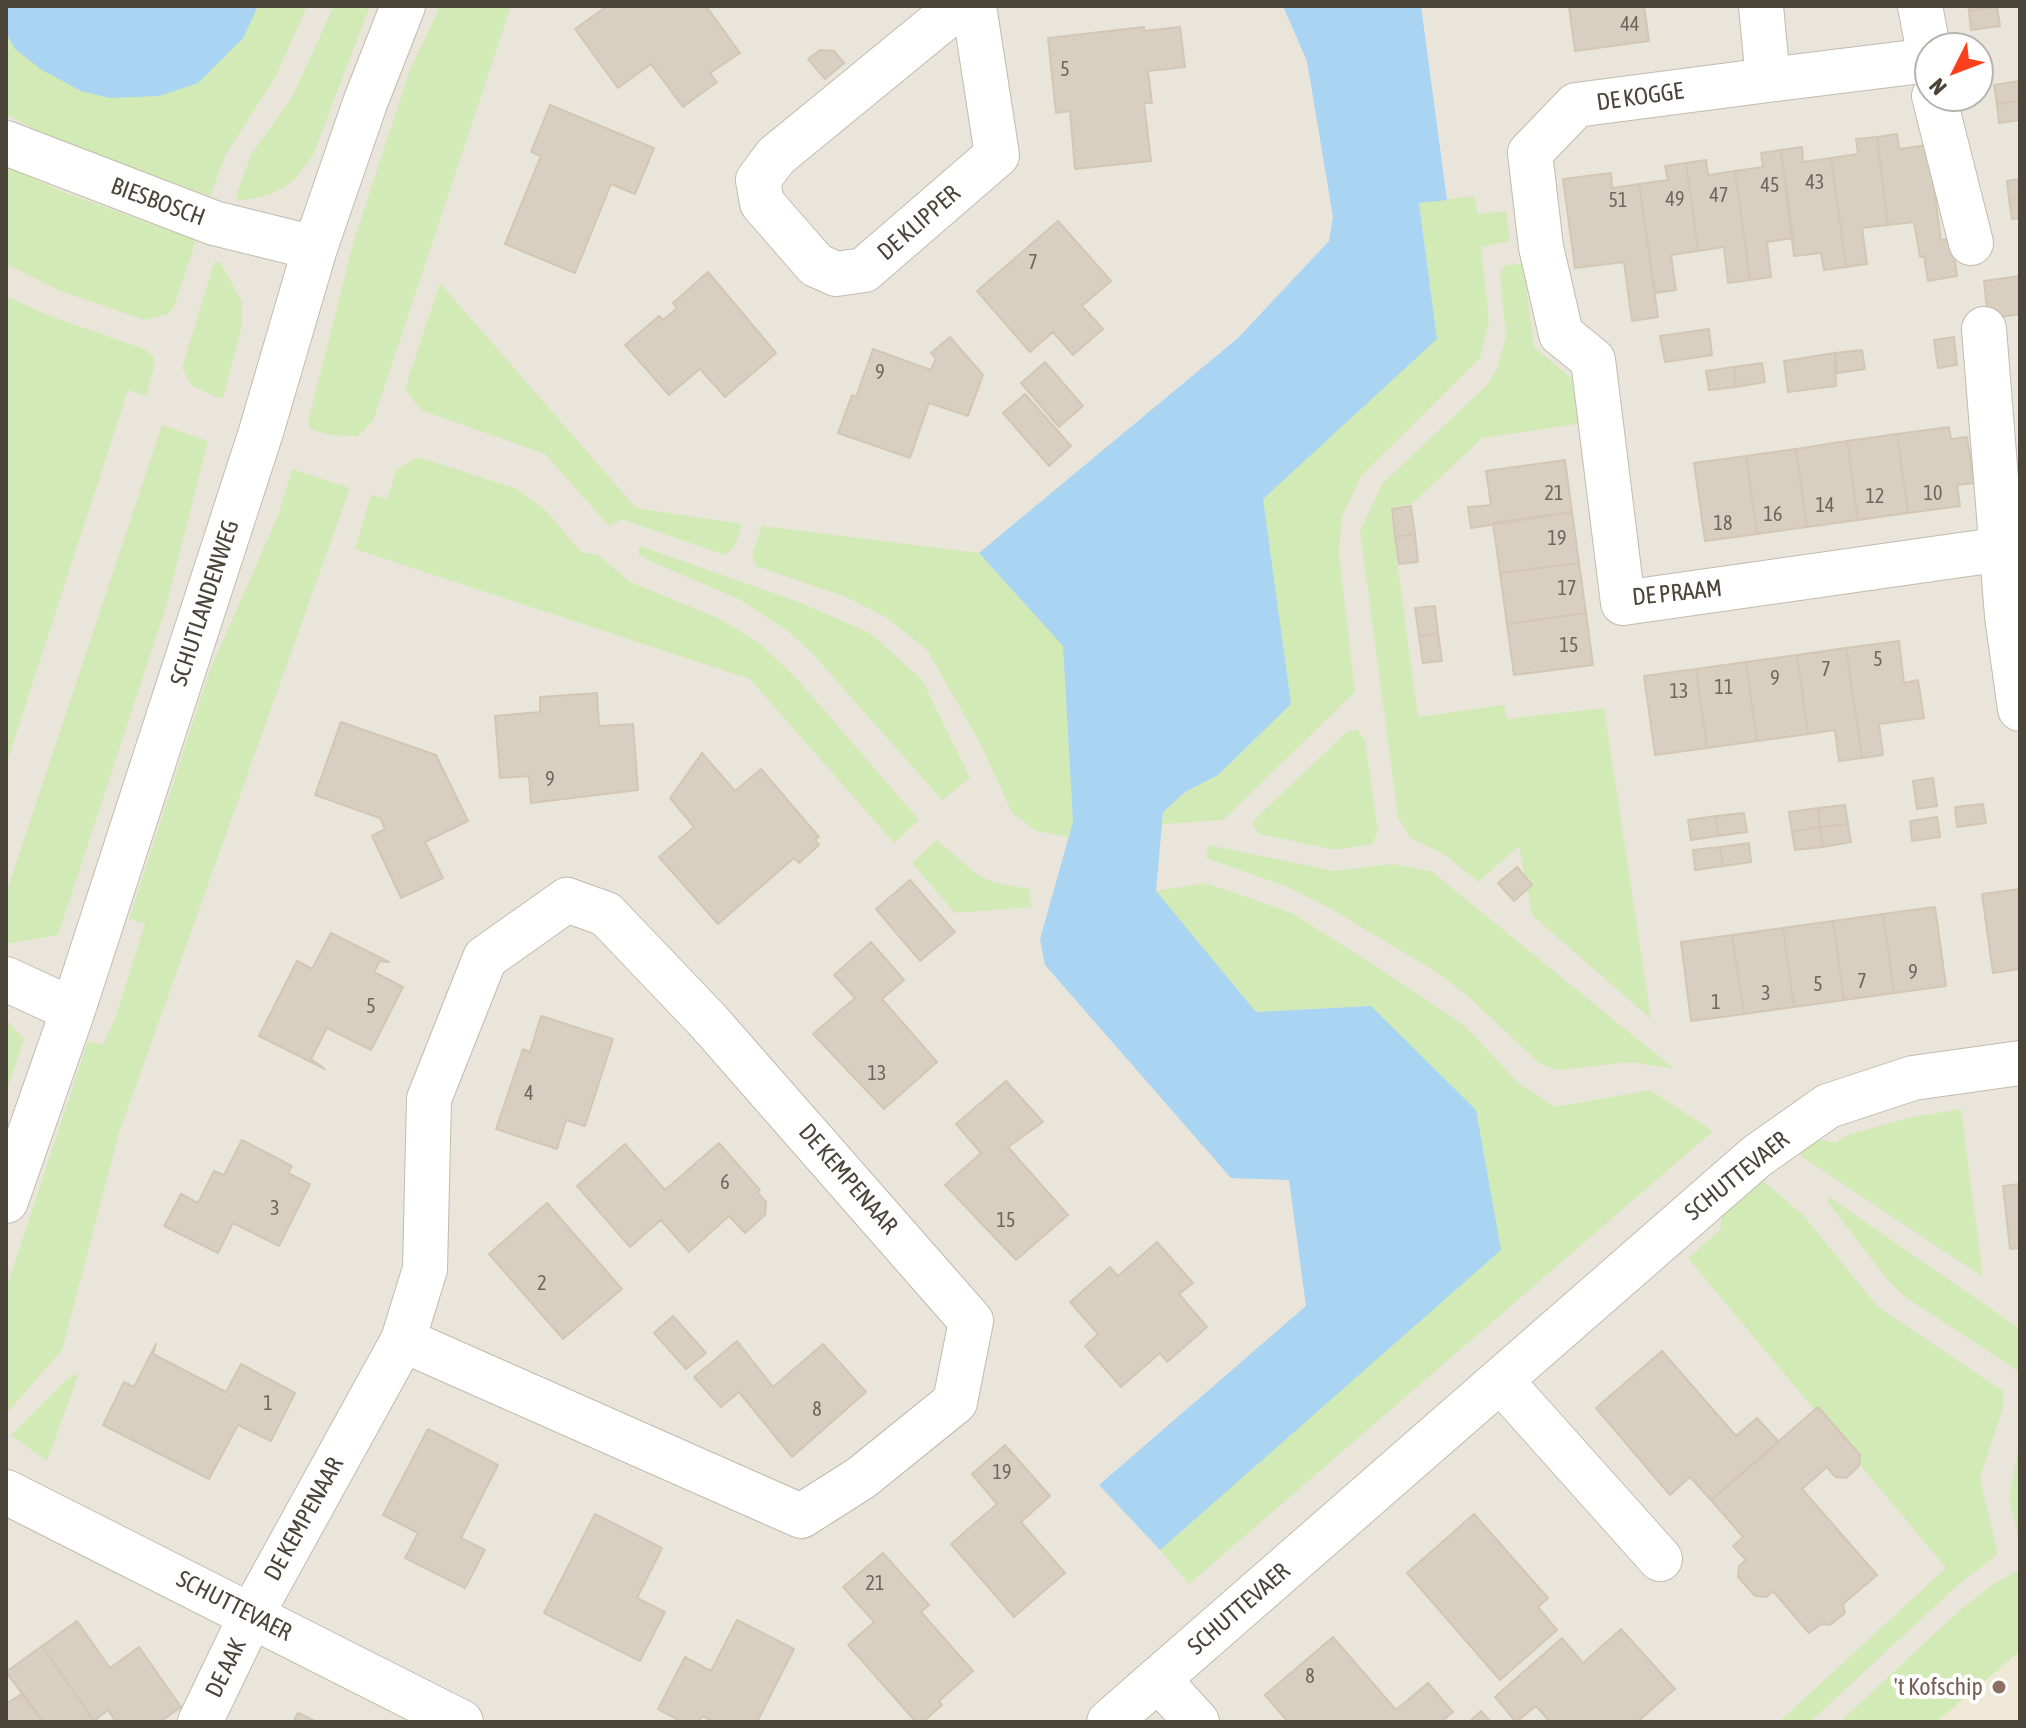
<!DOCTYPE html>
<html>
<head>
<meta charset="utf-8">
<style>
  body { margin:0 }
  #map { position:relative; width:2026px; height:1728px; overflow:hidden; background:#f6f3ec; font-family:"Asap Condensed",sans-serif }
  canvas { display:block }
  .frame { position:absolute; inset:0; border:8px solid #4b4439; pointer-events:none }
  .north { position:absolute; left:1914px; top:32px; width:80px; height:80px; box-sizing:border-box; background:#fff; border:2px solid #b7b4b0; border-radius:50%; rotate:228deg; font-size:22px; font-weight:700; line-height:32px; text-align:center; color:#4b4439 }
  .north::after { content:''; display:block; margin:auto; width:28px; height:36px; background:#fc3f1d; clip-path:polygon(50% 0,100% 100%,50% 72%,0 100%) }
</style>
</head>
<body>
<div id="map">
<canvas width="2026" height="1728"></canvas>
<div class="frame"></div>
<div class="north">N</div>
</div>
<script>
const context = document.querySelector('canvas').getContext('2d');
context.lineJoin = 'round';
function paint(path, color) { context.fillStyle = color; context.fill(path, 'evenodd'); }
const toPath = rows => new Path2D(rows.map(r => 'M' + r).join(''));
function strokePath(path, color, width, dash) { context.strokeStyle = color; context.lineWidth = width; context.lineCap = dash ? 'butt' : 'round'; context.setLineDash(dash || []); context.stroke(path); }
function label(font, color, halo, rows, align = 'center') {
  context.font = font + ' "Asap Condensed",sans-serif'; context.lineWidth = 8; context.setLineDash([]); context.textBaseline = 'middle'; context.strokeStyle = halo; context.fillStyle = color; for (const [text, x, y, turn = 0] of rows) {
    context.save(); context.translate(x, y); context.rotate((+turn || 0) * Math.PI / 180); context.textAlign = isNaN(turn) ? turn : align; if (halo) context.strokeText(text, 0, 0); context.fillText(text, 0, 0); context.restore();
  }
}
paint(toPath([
  [6,6,2020,6,2020,1722,6,1722],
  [1930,48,1978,48,1978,96,1930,96]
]), '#eae5da');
paint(toPath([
  [2020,1651,2020,1722,1936,1722]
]), '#efe8d6');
paint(toPath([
  [258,6,307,6,276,76,226,154,210,196,54,140,6,114,6,33,15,49,243,38],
  [334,6,370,6,313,155,296,178,283,188,269,195,239,201,236,195,252,153,291,99],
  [440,6,511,6,373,421,358,436,330,435,310,429,308,422,354,240,410,70],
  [6,166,66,193,193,239,195,243,174,307,168,314,145,320,60,291,6,264],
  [1474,196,1478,214,1506,211,1510,241,1481,247,1489,321,1480,358,1361,476,1342,516,1339,553,1355,692,1223,820,1162,824,1163,812,1185,792,1218,775,1291,704,1262,499,1437,339,1419,202],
  [220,262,242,302,242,326,223,397,218,398,192,386,182,368,214,263],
  [1523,264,1534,347,1572,379,1578,424,1482,438,1412,504,1390,508,1418,717,1504,705,1507,719,1604,708,1651,1019,1532,915,1519,846,1478,882,1444,854,1410,838,1398,817,1360,531,1383,483,1487,385,1497,369,1506,337,1500,272,1506,265],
  [440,283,636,508,742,524,735,546,725,555,621,519,610,527,545,454,421,410,405,389],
  [6,296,47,315,144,349,153,356,154,367,146,396,128,390,6,765],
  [162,425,208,441,166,607,58,935,6,944,6,894],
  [418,457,517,489,545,510,581,552,598,555,630,582,718,618,759,643,797,679,919,820,894,843,750,679,355,549,371,495,387,499,397,469],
  [292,469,350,488,119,1133,62,1350,6,1414,6,1289,88,1041,103,1045,115,1019,145,924,129,919,210,670,278,516],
  [762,526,979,553,1063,646,1073,822,1069,837,1037,831,1012,813,979,741,928,651,886,617,846,597,756,566,752,554],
  [640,546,796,601,870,633,922,680,970,778,942,800,812,653,789,632,739,599,650,561,638,553],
  [1357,729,1365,740,1378,831,1372,844,1336,850,1259,834,1253,824,1258,816,1347,732],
  [937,840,976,874,995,883,1030,889,1031,907,955,913,912,863],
  [1208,845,1334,871,1392,864,1431,871,1674,1069,1631,1062,1558,1070,1540,1064,1470,998,1435,971,1326,906,1288,887,1206,858],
  [1206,883,1292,913,1383,971,1465,1026,1519,1084,1556,1107,1650,1090,1713,1131,1189,1584,1160,1550,1501,1249,1371,1006,1256,1012,1156,891],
  [6,1019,24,1039,6,1093],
  [1961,1109,1983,1277,1801,1156,1800,1149,1818,1139,1835,1143,1848,1135,1908,1118],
  [1758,1177,1803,1215,1878,1307,2004,1392,2003,1407,1980,1478,1998,1554,1959,1584,1810,1722,1779,1722,1946,1568,1688,1258,1720,1230,1725,1201],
  [1829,1197,2020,1329,2020,1372,1905,1297,1887,1279,1827,1201],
  [79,1373,47,1461,11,1435,67,1379],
  [2020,1439,2020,1544,2009,1498],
  [2020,1569,2020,1651,1936,1722,1840,1722,1959,1611,1992,1585]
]), '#d2eab5');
paint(toPath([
  [6,6,258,6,243,38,198,83,159,96,110,98,81,91,42,70,15,49,6,33],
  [1283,6,1421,6,1447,200,1419,203,1437,339,1263,499,1291,704,1218,775,1185,792,1163,812,1156,891,1256,1012,1371,1006,1476,1110,1501,1250,1160,1550,1099,1485,1306,1306,1289,1180,1231,1178,1045,965,1040,939,1073,822,1063,646,979,553,1238,338,1329,241,1333,217,1307,61]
]), '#a9d4f2');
const building = toPath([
  [607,6,706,6,740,53,710,73,717,82,683,107,651,64,618,88,575,29,607,6],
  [1569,6,1644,6,1649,41,1575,51,1569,6],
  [1968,6,1997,6,1997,7,1969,11,1968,6],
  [1997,7,2000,26,1971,30,1969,11,1997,7],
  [1144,27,1144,31,1180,27,1185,67,1148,71,1152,103,1144,103,1151,161,1075,169,1070,111,1056,113,1048,38,1144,27],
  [820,50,834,51,844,63,825,79,808,59,820,50],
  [2020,81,2020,101,1997,104,1994,85,2020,81],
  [2020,101,2020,120,1999,123,1997,104,2020,101],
  [550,105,654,148,635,194,611,184,575,273,505,244,541,156,531,152,550,105],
  [1897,134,1899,149,1928,145,1941,240,1952,239,1957,276,1928,281,1924,256,1920,257,1914,222,1888,225,1877,137,1897,134],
  [1877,137,1888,225,1862,228,1867,264,1846,267,1831,158,1858,154,1856,139,1877,137],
  [1802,147,1803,162,1831,158,1846,267,1824,270,1821,253,1794,256,1781,150,1802,147],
  [1781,150,1793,238,1767,242,1771,277,1750,280,1735,171,1763,167,1761,153,1781,150],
  [1706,160,1708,175,1735,171,1750,280,1728,283,1724,247,1698,251,1686,163,1706,160],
  [1686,163,1698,251,1671,255,1676,290,1655,293,1639,184,1668,180,1665,166,1686,163],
  [1611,173,1612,188,1639,184,1658,317,1632,321,1624,262,1575,268,1563,179,1611,173],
  [2020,179,2020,198,2009,199,2007,181,2020,179],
  [2020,198,2020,218,2012,219,2009,199,2020,198],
  [1058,221,1111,281,1082,306,1103,329,1073,355,1053,332,1030,352,977,291,1058,221],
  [708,272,776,353,725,397,700,369,669,395,625,345,659,316,663,320,677,308,673,303,708,272],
  [2020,276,2020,314,1988,319,1984,281,2020,276],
  [1709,329,1712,355,1665,362,1660,336,1709,329],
  [950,337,983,375,968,416,929,403,910,458,838,433,852,395,856,397,873,349,931,370,936,358,931,353,950,337],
  [1954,337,1957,365,1938,368,1934,340,1954,337],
  [1862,350,1865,369,1837,373,1835,353,1862,350],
  [1835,353,1836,386,1788,392,1784,361,1835,353],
  [1045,362,1083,406,1059,427,1021,383,1045,362],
  [1762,363,1765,382,1736,387,1734,367,1762,363],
  [1734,367,1736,387,1709,390,1706,371,1734,367],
  [1025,394,1071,446,1049,466,1003,413,1025,394],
  [1949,427,1951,439,1967,437,1974,483,1957,485,1960,506,1908,513,1897,434,1949,427],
  [1897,434,1908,513,1858,520,1847,441,1897,434],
  [1847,441,1858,520,1807,527,1796,449,1847,441],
  [1796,449,1807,527,1757,534,1746,456,1796,449],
  [1746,456,1757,534,1705,541,1694,463,1746,456],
  [1565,460,1572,512,1471,528,1468,507,1491,505,1486,471,1565,460],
  [1411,506,1415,534,1395,537,1392,509,1411,506],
  [1572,512,1579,563,1500,573,1493,523,1572,512],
  [1415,534,1418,562,1399,564,1395,537,1415,534],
  [1579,563,1586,613,1507,624,1500,573,1579,563],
  [1435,606,1438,633,1419,636,1415,608,1435,606],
  [1586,613,1593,665,1514,675,1507,624,1586,613],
  [1438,633,1442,661,1423,663,1419,636,1438,633],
  [1899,641,1904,683,1918,680,1924,718,1879,724,1883,755,1862,758,1846,648,1899,641],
  [1846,648,1862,758,1839,761,1835,730,1808,734,1797,655,1846,648],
  [1797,655,1808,734,1757,741,1746,662,1797,655],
  [1746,662,1757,741,1707,748,1696,669,1746,662],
  [1696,669,1707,748,1655,755,1644,676,1696,669],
  [597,693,599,726,633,724,638,790,531,803,529,776,500,778,495,716,540,712,540,697,597,693],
  [341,722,436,755,468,821,425,842,443,878,401,898,372,836,385,829,380,818,315,795,341,722],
  [702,753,735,791,761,769,819,837,815,839,819,845,799,863,794,858,718,924,659,857,694,827,670,798,702,753],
  [1933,778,1937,806,1917,809,1913,781,1933,778],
  [1983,804,1986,823,1957,827,1955,807,1983,804],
  [1845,805,1848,824,1820,827,1818,808,1845,805],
  [1818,808,1820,827,1792,832,1789,812,1818,808],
  [1744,813,1747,832,1718,836,1716,816,1744,813],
  [1716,816,1718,836,1691,840,1688,820,1716,816],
  [1937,817,1940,837,1912,841,1910,821,1937,817],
  [1848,824,1851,842,1823,847,1820,827,1848,824],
  [1820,827,1823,847,1795,850,1792,832,1820,827],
  [1749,843,1751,862,1723,866,1720,847,1749,843],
  [1720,847,1723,866,1695,870,1693,850,1720,847],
  [1517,867,1532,885,1514,901,1498,883,1517,867],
  [910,880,955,932,920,961,876,909,910,880],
  [2020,889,2020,969,1993,973,1982,894,2020,889],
  [1935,907,1946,986,1894,993,1883,914,1935,907],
  [1883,914,1894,993,1844,1000,1833,921,1883,914],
  [1833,921,1844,1000,1794,1007,1783,928,1833,921],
  [1783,928,1794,1007,1744,1014,1732,935,1783,928],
  [331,933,389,962,380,961,374,972,403,987,371,1050,327,1028,311,1059,325,1069,259,1036,297,961,312,969,331,933],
  [1732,935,1744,1014,1691,1021,1681,942,1732,935],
  [871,942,904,980,882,999,937,1062,884,1109,813,1034,855,998,834,975,871,942],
  [541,1016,613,1039,585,1126,566,1120,557,1149,496,1129,523,1049,530,1052,541,1016],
  [1006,1081,1043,1122,1008,1147,1068,1215,1016,1260,945,1185,981,1153,956,1124,1006,1081],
  [242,1140,292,1166,288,1173,310,1184,279,1246,233,1223,218,1253,164,1226,181,1194,198,1203,214,1171,224,1175,242,1140],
  [719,1143,760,1190,757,1192,766,1202,765,1215,745,1233,729,1216,689,1252,661,1220,630,1247,577,1186,625,1144,665,1190,719,1143],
  [2020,1184,2020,1248,2010,1249,2003,1186,2020,1184],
  [547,1203,622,1289,563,1339,489,1254,547,1203],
  [1157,1242,1193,1283,1179,1294,1207,1327,1167,1362,1160,1353,1121,1387,1085,1346,1098,1334,1070,1302,1110,1267,1118,1276,1157,1242],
  [673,1316,706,1353,686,1369,654,1333,673,1316],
  [737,1341,773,1387,823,1344,866,1392,792,1457,739,1392,721,1407,694,1377,737,1341],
  [156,1344,153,1354,226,1392,241,1364,295,1393,271,1441,238,1425,209,1479,103,1425,124,1382,134,1387,156,1344],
  [1662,1351,1736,1436,1757,1418,1779,1442,1711,1500,1690,1477,1670,1495,1596,1408,1662,1351],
  [1818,1407,1860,1455,1859,1466,1846,1478,1835,1477,1827,1467,1802,1489,1877,1575,1843,1604,1845,1613,1830,1625,1821,1624,1809,1633,1773,1591,1766,1597,1755,1596,1738,1577,1739,1566,1746,1560,1733,1546,1743,1537,1711,1500,1818,1407],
  [428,1429,498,1465,461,1538,485,1550,465,1588,405,1558,418,1533,383,1515,428,1429],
  [1005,1445,1050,1496,1021,1522,1065,1573,1014,1617,951,1544,997,1504,972,1474,1005,1445],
  [595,1514,662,1548,637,1598,665,1612,640,1661,544,1613,595,1514],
  [1474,1514,1548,1598,1538,1607,1557,1630,1500,1680,1407,1573,1474,1514],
  [883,1553,929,1605,921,1612,973,1671,939,1701,942,1705,923,1722,916,1722,848,1645,874,1622,843,1587,883,1553],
  [737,1620,794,1649,757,1722,715,1722,702,1716,699,1722,682,1722,658,1709,685,1657,711,1671,737,1620],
  [77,1621,110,1668,139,1647,181,1707,160,1722,116,1722,108,1710,94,1721,42,1646,77,1621],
  [1621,1629,1675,1689,1637,1722,1550,1722,1536,1706,1516,1722,1495,1697,1562,1638,1583,1663,1621,1629],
  [1333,1637,1396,1710,1428,1683,1453,1712,1441,1722,1288,1722,1265,1695,1333,1637],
  [42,1646,94,1721,92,1722,43,1722,6,1672,42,1646],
  [23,1693,43,1722,6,1722,6,1704,23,1693],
  [1481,1711,1491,1722,1469,1722,1481,1711],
  [298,1713,317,1722,293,1722,298,1713]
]);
paint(building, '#d8cfc1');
strokePath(building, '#d3c7b4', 2);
const minor = toPath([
  [959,6,776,156,758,180,762,203,816,265,836,274,864,270,997,155,974,6],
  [1761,6,1768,80,1576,105,1530,153,1541,247,1561,334,1593,360,1623,603,2003,549],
  [1920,6,1930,58],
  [1768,80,1930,60],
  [1934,96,1971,243],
  [6,143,214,223,315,248],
  [1984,329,2007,616,2020,709],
  [6,979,73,1010],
  [6,1201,73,1010,261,432,315,248,365,103,403,6],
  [1501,1381,1660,1559],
  [6,1492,461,1722],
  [1158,1679,1197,1722],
  [200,1722,252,1614,403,1340,425,1269,429,1099,485,958,567,900,606,914,709,1022,971,1321,955,1402,861,1478,801,1516,403,1340],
  [1109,1722,1757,1156,1828,1106,1913,1078,2020,1063]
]);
strokePath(minor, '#c2bbae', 46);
strokePath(minor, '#fff', 44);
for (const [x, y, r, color] of [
  [1999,1687,8,"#8d6e63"]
]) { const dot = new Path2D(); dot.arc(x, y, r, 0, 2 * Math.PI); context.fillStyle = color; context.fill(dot); strokePath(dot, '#fff', 3); }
label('20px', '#6e675b', null, [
  ["44",1630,25],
  ["5",1065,70],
  ["43",1815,183],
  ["45",1770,186],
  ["47",1719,196],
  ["49",1675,200],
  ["51",1618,201],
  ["7",1033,263],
  ["9",880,373],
  ["21",1554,494],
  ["10",1933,494],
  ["12",1875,497],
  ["14",1825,506],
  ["16",1773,515],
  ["18",1723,524],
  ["19",1557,539],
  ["17",1567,589],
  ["15",1569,646],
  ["5",1878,660],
  ["7",1826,670],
  ["9",1775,679],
  ["11",1724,688],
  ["13",1679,692],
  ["9",550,780],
  ["9",1913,973],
  ["7",1862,982],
  ["5",1818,985],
  ["3",1766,994],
  ["1",1716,1003],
  ["5",371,1007],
  ["13",877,1074],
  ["4",529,1094],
  ["6",725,1183],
  ["3",275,1209],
  ["15",1006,1221],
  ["2",542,1284],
  ["1",268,1404],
  ["8",817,1410],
  ["19",1002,1473],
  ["21",875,1584],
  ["8",1310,1677]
]);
label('24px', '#4b4439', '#fff', [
  ["DE KOGGE",1640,97,-8],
  ["BIESBOSCH",158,202,20],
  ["DE KLIPPER",919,223,-41],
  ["DE PRAAM",1677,593,-6],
  ["SCHUTLANDENWEG",205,603,-72],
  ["SCHUTTEVAER",1737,1176,-39],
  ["DE KEMPENAAR",848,1179,49],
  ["DE KEMPENAAR",304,1519,-61],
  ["SCHUTTEVAER",234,1606,27],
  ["SCHUTTEVAER",1239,1609,-41],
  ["DE AAK",226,1668,-64]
]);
label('24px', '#785e54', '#fff', [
  ["'t Kofschip",1983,1687]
], 'right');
</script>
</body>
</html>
